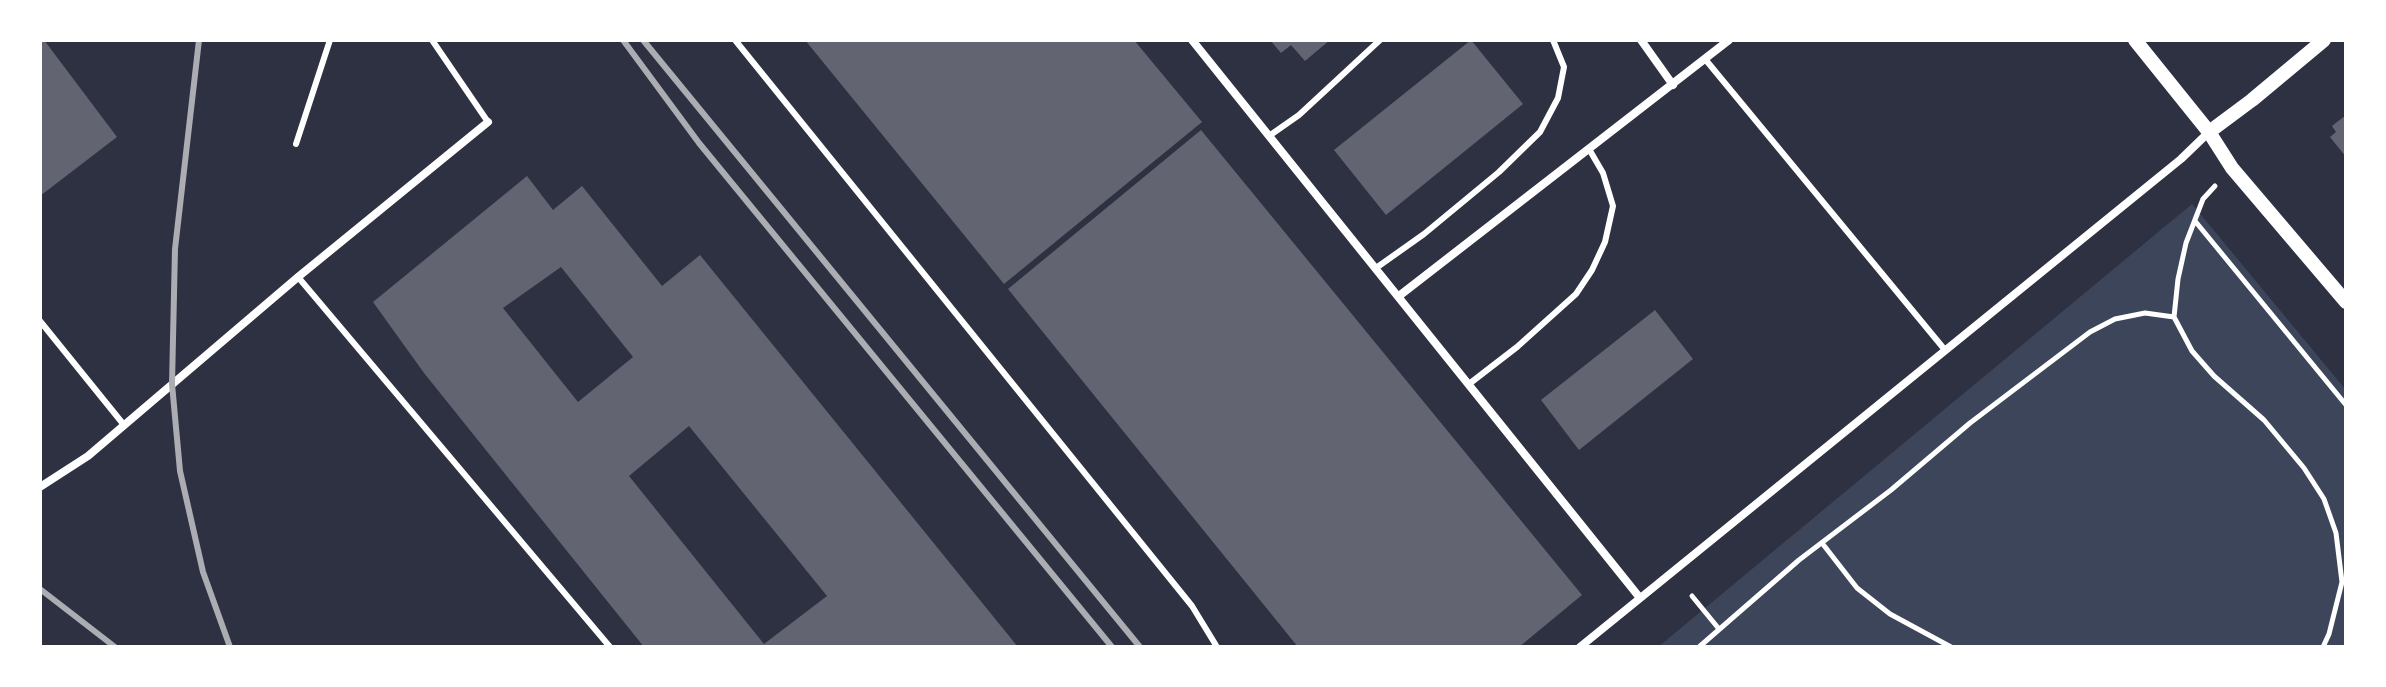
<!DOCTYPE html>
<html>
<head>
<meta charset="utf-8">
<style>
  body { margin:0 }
  #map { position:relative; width:2386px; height:687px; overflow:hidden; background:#2d3142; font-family:Manrope,sans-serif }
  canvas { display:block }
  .frame { position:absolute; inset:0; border:42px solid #fff; pointer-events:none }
</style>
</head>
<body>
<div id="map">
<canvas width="2386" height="687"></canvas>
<div class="frame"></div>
</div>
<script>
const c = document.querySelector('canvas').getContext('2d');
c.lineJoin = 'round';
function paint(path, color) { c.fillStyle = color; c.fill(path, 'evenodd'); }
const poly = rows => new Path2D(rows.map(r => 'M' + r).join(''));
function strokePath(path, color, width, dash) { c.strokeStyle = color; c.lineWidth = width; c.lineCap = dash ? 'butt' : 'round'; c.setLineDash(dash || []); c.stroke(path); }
paint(poly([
  [2192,204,2346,390,2346,647,1658,647]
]), '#3c4559');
paint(poly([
  [40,40,44,40,117,137,40,196],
  [805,40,1134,40,1202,122,1004,284],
  [1270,40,1330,40,1305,61,1291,45,1281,53],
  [1471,40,1523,104,1386,215,1334,150],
  [2346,115,2346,157,2330,137,2336,132,2332,126],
  [1201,130,1582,595,1519,647,1298,647,1008,289],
  [527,176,553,210,582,186,662,286,700,255,1018,647,644,647,424,373,373,302],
  [561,267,633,357,578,402,503,308],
  [689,426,827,596,764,644,629,476],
  [1655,310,1693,359,1579,450,1541,400]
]), '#626471');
strokePath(poly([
  [2215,186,2203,199,2186,243,2178,279,2174,317,2192,351,2214,376,2264,420,2304,468,2324,499,2336,533,2342,582,2329,634,2323,647],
  [2195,221,2346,405],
  [1822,543,1857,588,1890,614,1951,647],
  [1692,596,1719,629],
  [1699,647,1799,560,1891,490,1970,423,2090,332,2115,319,2145,313,2174,317]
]), '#fff', 5);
strokePath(poly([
  [432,40,488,122],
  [735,40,1192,606,1217,647],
  [1705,59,1945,350],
  [1269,136,1299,115,1380,40],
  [296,144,330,40],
  [1376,268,1424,234,1499,172,1540,132,1558,98,1564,67,1553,40],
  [298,277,610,647],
  [40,321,124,425],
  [1469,384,1517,347,1576,294,1592,270,1605,242,1613,206,1603,173,1589,149]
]), '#fff', 6);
strokePath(poly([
  [1192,40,1640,598],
  [1641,40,1673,85],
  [1399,296,1729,40],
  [40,487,88,456,298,277,488,122],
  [1580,647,2181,159,2209,132]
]), '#fff', 8);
strokePath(poly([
  [2135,40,2209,132,2232,168,2346,302],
  [2209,132,2252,100,2324,40]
]), '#fff', 14);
strokePath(poly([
  [199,40,175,249,172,384,180,471,203,572,230,647],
  [623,40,699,143,1112,647],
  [643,40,1140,647],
  [40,589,115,647]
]), '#abadb3', 6);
</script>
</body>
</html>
